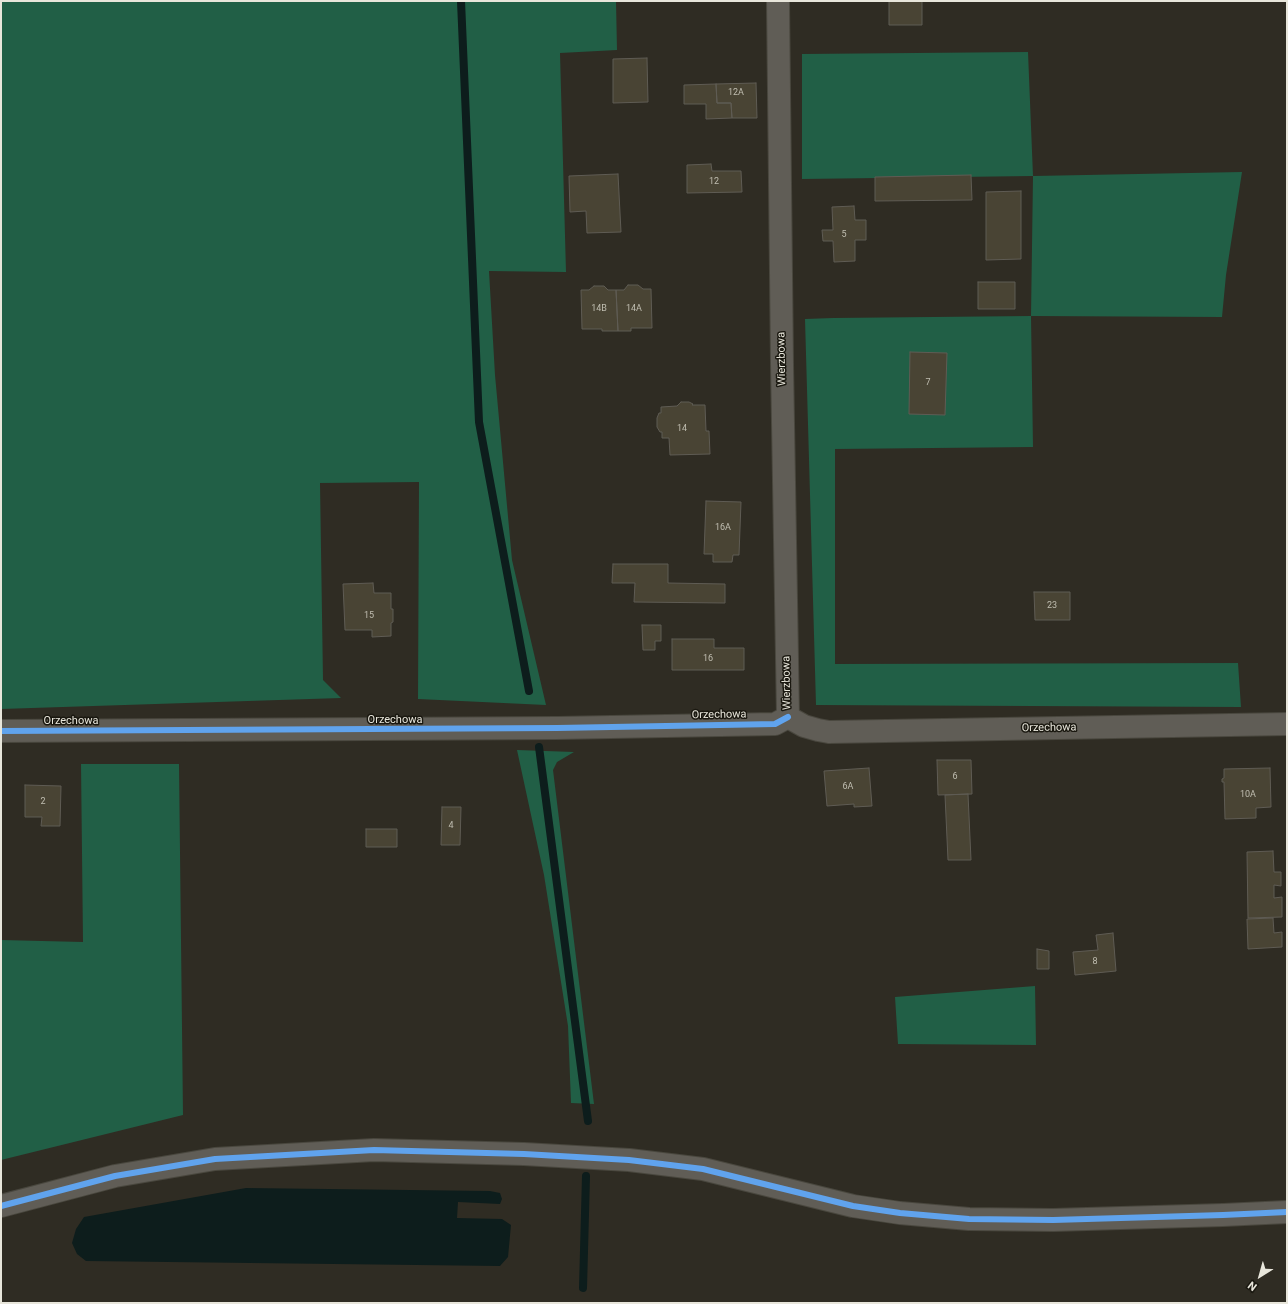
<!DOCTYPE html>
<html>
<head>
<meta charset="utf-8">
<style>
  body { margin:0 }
  #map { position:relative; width:1288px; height:1304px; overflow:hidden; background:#2f2c23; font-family:Roboto,sans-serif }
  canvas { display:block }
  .frame { position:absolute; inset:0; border:2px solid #e8e6db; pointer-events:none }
  .north { position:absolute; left:1240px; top:1256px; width:40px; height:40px; -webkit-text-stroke:3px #1a1810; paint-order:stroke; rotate:217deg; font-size:11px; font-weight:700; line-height:16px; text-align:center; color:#e8e6db }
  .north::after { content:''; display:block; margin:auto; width:14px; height:18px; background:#e8e6db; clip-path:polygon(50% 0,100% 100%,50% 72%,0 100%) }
</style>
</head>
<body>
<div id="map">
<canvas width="1288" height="1304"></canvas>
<div class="frame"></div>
<div class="north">N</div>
</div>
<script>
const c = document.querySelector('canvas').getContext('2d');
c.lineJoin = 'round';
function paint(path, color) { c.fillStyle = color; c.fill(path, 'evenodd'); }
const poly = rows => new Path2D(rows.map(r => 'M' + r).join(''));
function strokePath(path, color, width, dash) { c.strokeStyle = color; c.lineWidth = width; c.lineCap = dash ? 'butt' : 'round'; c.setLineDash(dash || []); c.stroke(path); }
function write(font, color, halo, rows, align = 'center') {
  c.font = font + ' Roboto,sans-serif'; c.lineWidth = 3; c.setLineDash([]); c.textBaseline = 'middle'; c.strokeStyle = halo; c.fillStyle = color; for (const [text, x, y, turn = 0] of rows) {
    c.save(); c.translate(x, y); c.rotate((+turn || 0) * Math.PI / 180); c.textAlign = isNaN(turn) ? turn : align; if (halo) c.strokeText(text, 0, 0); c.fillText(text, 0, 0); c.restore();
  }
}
paint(poly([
  [1,1,616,1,617,50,560,53,566,272,489,271,495,375,512,560,546,705,418,699,419,482,320,483,323,680,341,698,1,709],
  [1028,52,1033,176,1242,172,1226,275,1222,317,1031,316,1033,447,835,449,835,664,1238,663,1241,707,816,705,805,319,833,318,1031,316,1033,176,802,179,802,54],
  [517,750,574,752,557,762,553,770,594,1104,571,1103,568,1026,544,875],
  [81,764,179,764,183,1115,1,1160,1,940,83,942],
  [1035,986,1036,1045,898,1044,895,997]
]), '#215f46');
paint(poly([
  [246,1188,490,1191,500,1193,502,1199,500,1204,458,1202,457,1218,502,1219,511,1225,508,1257,500,1266,86,1261,77,1254,72,1243,76,1229,84,1217]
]), '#0d1d1c');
strokePath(poly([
  [461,1,479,422,529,691],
  [539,747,588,1121],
  [583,1288,586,1176]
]), '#0d1d1c', 8);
const building = poly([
  [889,1,922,1,922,25,889,25,889,1],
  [647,58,648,102,613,103,613,59,647,58],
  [756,83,757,118,732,118,731,103,717,103,716,84,756,83],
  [716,84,717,103,731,103,732,118,706,119,706,104,684,104,684,85,716,84],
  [711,164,712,171,741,171,742,192,687,193,687,165,711,164],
  [618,174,621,232,587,233,586,211,570,212,569,176,618,174],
  [971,175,972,200,875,201,875,177,971,175],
  [1021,191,1021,259,986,260,986,192,1021,191],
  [854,206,855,220,866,220,866,240,855,240,855,261,834,262,833,241,823,241,822,230,833,230,832,207,854,206],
  [978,282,1015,282,1015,309,978,309,978,282],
  [628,285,638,285,643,289,651,289,652,328,631,328,631,331,618,331,616,290,624,290,628,285],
  [594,286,604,286,608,290,616,290,618,331,602,331,602,329,582,329,581,290,589,290,594,286],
  [910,352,947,353,945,415,909,414,910,352],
  [681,402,689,402,693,404,692,405,705,405,706,431,709,431,710,454,670,455,669,438,662,438,662,432,660,432,657,427,657,418,659,413,661,413,661,407,677,406,681,402],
  [706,501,741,502,739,555,733,555,732,562,713,562,713,554,704,554,706,501],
  [613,564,668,564,668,583,725,584,725,603,634,602,635,583,612,583,613,564],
  [373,583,374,593,391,593,391,609,393,609,393,622,391,623,391,636,372,637,372,630,345,630,343,584,373,583],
  [1034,592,1070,592,1070,620,1035,620,1034,592],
  [642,625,661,625,661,641,655,641,655,650,643,650,642,625],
  [672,639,714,639,714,648,744,648,744,670,672,670,672,639],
  [937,760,971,760,972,794,938,795,937,760],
  [869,768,872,806,854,807,854,804,827,806,824,771,869,768],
  [1270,768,1271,807,1256,808,1256,818,1225,819,1224,782,1222,782,1222,779,1224,778,1224,769,1270,768],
  [25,785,61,786,60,826,41,826,42,817,25,817,25,785],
  [968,794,971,860,948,860,945,795,968,794],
  [442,807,461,807,460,845,441,845,442,807],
  [366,829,397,829,397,847,366,847,366,829],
  [1273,851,1274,872,1281,872,1281,886,1274,885,1274,898,1282,897,1282,917,1248,918,1247,852,1273,851],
  [1273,918,1274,933,1282,932,1282,947,1248,949,1247,919,1273,918],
  [1113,933,1116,971,1075,975,1073,952,1098,950,1096,935,1113,933],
  [1037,949,1049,951,1049,969,1037,969,1037,949]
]);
paint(building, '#494434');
strokePath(building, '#5f5c54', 1);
const minor = poly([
  [778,1,782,364,788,717],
  [788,717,804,726,818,730,829,732,1287,724],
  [1,731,557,728,775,724,788,717],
  [1,1206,115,1176,215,1159,374,1150,524,1154,629,1160,703,1169,853,1206,900,1213,969,1219,1053,1220,1223,1215,1287,1212]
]);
strokePath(minor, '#49473e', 24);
strokePath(minor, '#605d56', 22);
strokePath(poly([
  [1,731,557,728,775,724,788,717],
  [1,1206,115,1176,215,1159,374,1150,524,1154,629,1160,703,1169,853,1206,900,1213,969,1219,1053,1220,1223,1215,1287,1212]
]), '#60a3ed', 6);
write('9px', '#c0beb1', null, [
  ["12A",736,93],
  ["12",714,182],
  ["5",844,235],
  ["14B",599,309],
  ["14A",634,309],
  ["7",928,383],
  ["14",682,429],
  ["16A",723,528],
  ["23",1052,606],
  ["15",369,616],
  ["16",708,659],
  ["6",955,777],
  ["6A",848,787],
  ["10A",1248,795],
  ["2",43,802],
  ["4",451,826],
  ["8",1095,962]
]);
write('11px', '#e8e6db', '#1a1810', [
  ["Wierzbowa",782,359,-91],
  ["Wierzbowa",787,683,-91],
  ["Orzechowa",719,715,-1],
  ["Orzechowa",395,720],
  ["Orzechowa",71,721],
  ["Orzechowa",1049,728,-1]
]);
</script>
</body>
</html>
